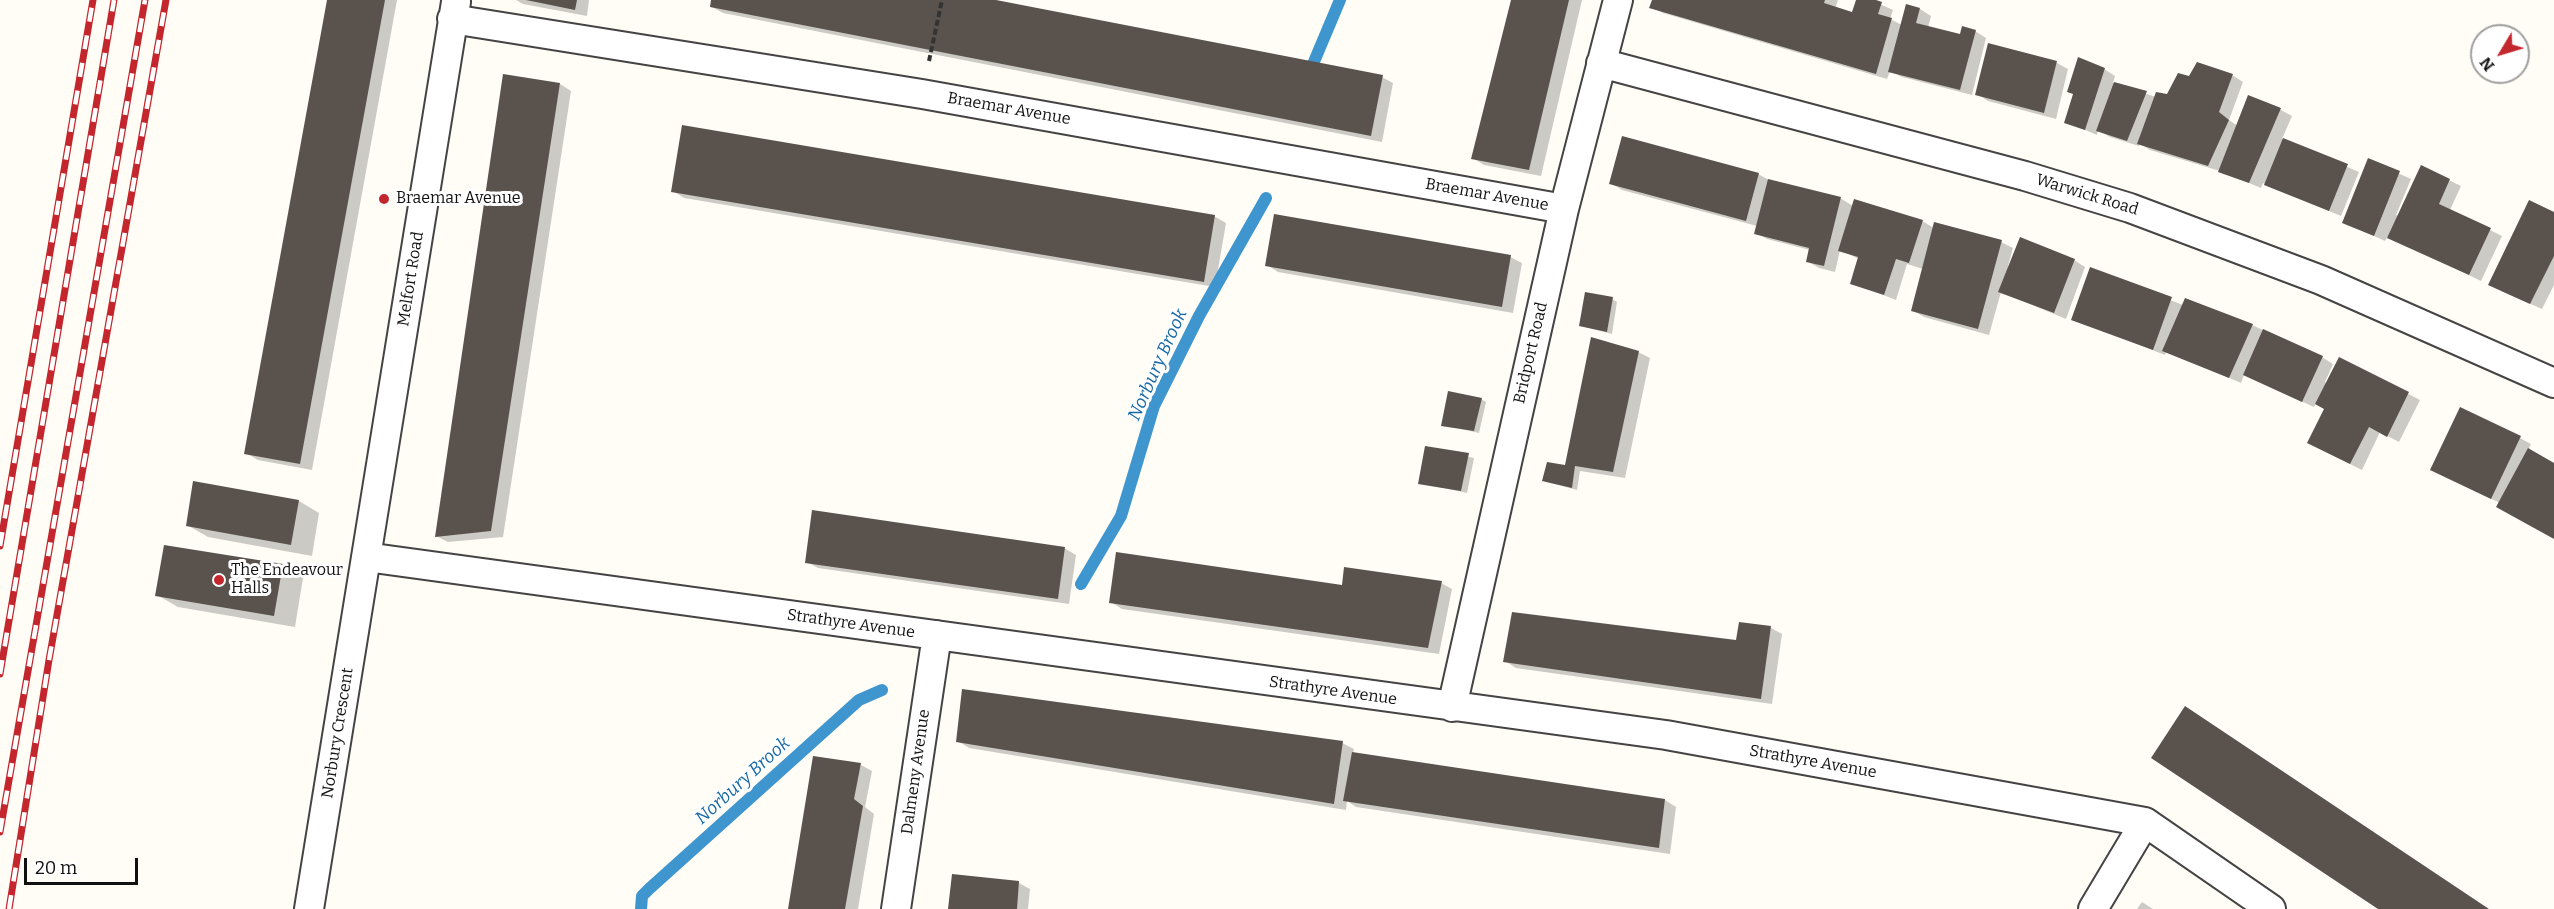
<!DOCTYPE html>
<html>
<head>
<meta charset="utf-8">
<style>
  body { margin:0 }
  #map { position:relative; width:2554px; height:909px; overflow:hidden; background:#fffdf5; font-family:Bitter,serif }
  canvas { display:block }
  .north { position:absolute; left:2470px; top:24px; width:60px; height:60px; box-sizing:border-box; background:#fff; border:2px solid #a0a0a0; border-radius:50%; rotate:232deg; font-size:16px; font-weight:700; line-height:24px; text-align:center; color:#111 }
  .north::after { content:''; display:block; margin:auto; width:21px; height:27px; background:#c4262e; clip-path:polygon(50% 0,100% 100%,50% 72%,0 100%) }
  .scale { position:absolute; left:24px; top:858px; width:114px; height:27px; box-sizing:border-box; border:3px solid #111; border-top:0; padding-left:8px; font-size:18px; line-height:21px; white-space:nowrap; color:#111; -webkit-text-stroke:4px #fff; paint-order:stroke }
</style>
</head>
<body>
<div id="map">
<canvas width="2554" height="909"></canvas>
<div class="north">N</div>
<div class="scale">20 m</div>
</div>
<script>
const c = document.querySelector('canvas').getContext('2d');
c.lineJoin = 'round';
function paint(path, color) { c.fillStyle = color; c.fill(path, 'evenodd'); }
const poly = rows => new Path2D(rows.map(r => 'M' + r).join(''));
function strokePath(path, color, width, dash) { c.strokeStyle = color; c.lineWidth = width; c.lineCap = dash ? 'butt' : 'round'; c.setLineDash(dash || []); c.stroke(path); }
function write(font, color, halo, rows, align = 'center') {
  c.font = font + ' Bitter,serif'; c.lineWidth = 6; c.setLineDash([]); c.textBaseline = 'middle'; c.strokeStyle = halo; c.fillStyle = color; for (const [text, x, y, turn = 0] of rows) {
    c.save(); c.translate(x, y); c.rotate((+turn || 0) * Math.PI / 180); c.textAlign = isNaN(turn) ? turn : align; if (halo) c.strokeText(text, 0, 0); c.fillText(text, 0, 0); c.restore();
  }
}
paint(poly([
  [328,0,397,0,312,470,258,460,246,453],
  [516,0,589,0,587,16,523,4],
  [713,0,988,0,1382,77,1393,83,1382,142,723,13,712,7],
  [1513,0,1582,0,1541,176,1484,165,1473,158],
  [1653,0,1838,0,1835,9,1853,14,1858,0,1871,0,1893,10,1890,19,1902,25,1920,9,1931,16,1928,28,1961,36,1975,31,1986,38,1972,95,1902,77,1890,71,1887,79,1663,13,1651,7],
  [1989,45,2057,63,2068,69,2056,119,1988,101,1977,94],
  [2104,69,2115,76,2113,83,2156,97,2168,96,2190,78,2232,75,2243,82,2229,120,2238,126,2249,97,2281,110,2292,116,2282,139,2359,172,2341,216,2263,183,2261,188,2220,171,2150,150,2140,144,2139,146,2110,137,2098,130,2097,135,2066,122],
  [560,84,571,91,503,537,448,542,436,536],
  [2369,160,2411,179,2396,215,2399,216,2421,167,2461,186,2450,210,2502,236,2481,281,2388,236,2385,241,2343,222],
  [1758,174,1769,180,1840,198,1853,206,1922,221,1934,228,2001,242,2013,248,2008,266,2010,267,2074,260,2085,267,2066,319,2001,292,1989,335,1924,317,1912,310,1923,269,1907,264,1896,300,1852,283,1859,259,1840,250,1835,272,1819,268,1807,261,1810,250,1767,239,1756,233,1757,226,1622,190,1611,183],
  [673,191,1214,216,1226,223,1215,287,684,198],
  [2554,213,2554,285,2542,309,2501,291],
  [1510,257,1522,263,1513,313,1278,272,1267,265],
  [2091,269,2183,305,2252,325,2322,357,2333,364,2325,382,2327,384,2340,359,2420,400,2399,442,2380,432,2362,470,2320,449,2326,408,2316,403,2314,407,2244,375,2241,383,2166,351,2165,355,2073,319],
  [1612,299,1617,302,1612,334,1581,326],
  [1638,352,1650,358,1625,478,1580,471,1577,490,1544,481,1566,466],
  [1481,399,1486,402,1479,433,1443,425],
  [2520,438,2531,444,2528,450,2554,464,2554,537,2500,503,2444,476],
  [1426,448,1474,458,1467,493,1419,483],
  [299,501,319,513,312,556,208,537,187,525],
  [1064,548,1076,555,1069,604,818,568,807,562],
  [282,566,303,578,295,627,178,607,157,595],
  [1441,583,1452,589,1439,654,1122,609,1111,602,1343,586],
  [1771,628,1782,634,1772,704,1516,668,1505,661,1737,642],
  [958,741,1342,743,1354,749,1353,753,1665,800,1676,807,1670,854,1356,807,1347,801,1346,810,969,748],
  [861,765,872,771,865,807,874,814,858,909,790,909],
  [1019,883,1030,889,1028,909,949,909],
  [2142,902,2153,909,2154,909,2137,909]
]), '#0003');
strokePath(poly([
  [1308,76,1340,0],
  [1081,584,1121,516,1154,406,1199,316,1266,198],
  [641,909,642,896,649,889,859,700,882,690]
]), '#3f96cf', 12);
paint(poly([
  [327,0,385,0,300,464,244,454],
  [526,0,577,0,575,10],
  [711,0,996,0,1383,75,1371,136,710,7],
  [1511,0,1569,0,1529,170,1471,159],
  [1652,0,1825,0,1824,3,1852,12,1856,0,1876,0,1882,2,1878,14,1892,18,1876,74,1649,8],
  [1906,4,1920,8,1916,23,1960,34,1962,26,1976,30,1960,90,1888,72],
  [1988,43,2057,61,2044,113,1975,95],
  [2078,57,2105,68,2085,130,2064,123,2073,94,2067,92],
  [2197,62,2233,74,2219,112,2229,120,2208,166,2137,144,2156,92,2167,94,2178,73,2189,76],
  [503,74,560,83,491,531,435,537],
  [2114,82,2147,91,2127,141,2096,131],
  [2248,95,2281,108,2249,183,2218,172],
  [682,125,1215,215,1204,282,671,192],
  [1622,136,1759,173,1746,221,1609,184],
  [2283,138,2348,164,2329,211,2264,185],
  [2368,158,2400,171,2374,236,2342,223],
  [2421,165,2450,179,2439,204,2491,228,2469,275,2387,238],
  [1768,179,1841,197,1824,266,1806,262,1809,248,1754,234],
  [1854,199,1923,220,1909,263,1896,259,1884,295,1850,284,1858,257,1838,251],
  [2529,200,2554,212,2554,256,2530,304,2488,285],
  [1274,214,1511,255,1502,307,1265,266],
  [1934,222,2002,240,1978,329,1911,311],
  [2020,237,2075,259,2054,313,1998,292],
  [2090,267,2172,297,2153,350,2071,320],
  [1585,292,1613,297,1607,332,1579,326],
  [2185,298,2253,324,2229,378,2162,351],
  [2263,329,2323,356,2302,402,2243,375],
  [1591,337,1639,351,1613,472,1575,466,1572,488,1542,481,1547,462,1565,465],
  [2339,357,2409,392,2387,437,2369,427,2350,464,2307,443,2324,409,2315,404],
  [1448,391,1482,398,1474,431,1441,426],
  [2460,407,2521,436,2491,499,2430,470],
  [1425,446,1469,453,1461,491,1418,484],
  [2528,448,2554,463,2554,539,2496,507],
  [193,481,299,500,291,545,186,526],
  [812,510,1065,547,1058,599,805,563],
  [164,545,283,564,274,616,155,596],
  [1116,552,1342,585,1344,567,1442,581,1428,648,1109,603],
  [1512,612,1736,640,1739,622,1771,626,1761,699,1503,662],
  [962,689,1343,741,1334,804,956,742],
  [2185,706,2489,909,2378,909,2151,758],
  [1352,752,1665,799,1659,848,1343,801],
  [813,756,861,763,854,799,863,806,845,909,788,909],
  [952,874,1019,881,1017,909,948,909]
]), '#5a524d');
const street = poly([
  [452,19,922,94,1564,209],
  [1601,63,2025,176,2130,208,2321,280,2554,383],
  [366,557,1666,735,2145,822,2271,909],
  [1452,707,1564,209,1618,0],
  [309,909,456,2],
  [896,909,937,635],
  [2093,909,2145,822]
]);
strokePath(street, '#444', 32);
strokePath(poly([
  [929,61,942,0]
]), '#333', 4, [6, 3]);
strokePath(street, '#fff', 28);
const rail = poly([
  [0,546,93,0],
  [0,674,114,0],
  [0,832,145,0],
  [9,909,49,660,166,0]
]);
strokePath(rail, '#c4262e', 7);
strokePath(rail, '#fff', 4.5, [14]);
for (const [x, y, r, color] of [
  [384,199,6,"#c4262e"],
  [219,580,6,"#c4262e"]
]) { const dot = new Path2D(); dot.arc(x, y, r, 0, 2 * Math.PI); c.fillStyle = color; c.fill(dot); strokePath(dot, '#fff', 2); }
write('16px', '#111', '#fff', [
  ["Braemar Avenue",1009,109,10],
  ["Braemar Avenue",1487,195,10],
  ["Warwick Road",2087,195,17],
  ["Melfort Road",411,279,-81],
  ["Bridport Road",1531,353,-77],
  ["Strathyre Avenue",851,624,8],
  ["Strathyre Avenue",1333,691,8],
  ["Norbury Crescent",338,733,-81],
  ["Strathyre Avenue",1813,762,10],
  ["Dalmeny Avenue",916,772,-82]
]);
write('16px', '#111', '#fff', [
  ["Braemar Avenue",396,199],
  ["The Endeavour",231,571],
  ["Halls",231,589]
], 'left');
write('italic 18px', '#1768a6', '#fff', [
  ["Norbury Brook",1158,365,-66],
  ["Norbury Brook",743,781,-42]
]);
</script>
</body>
</html>
